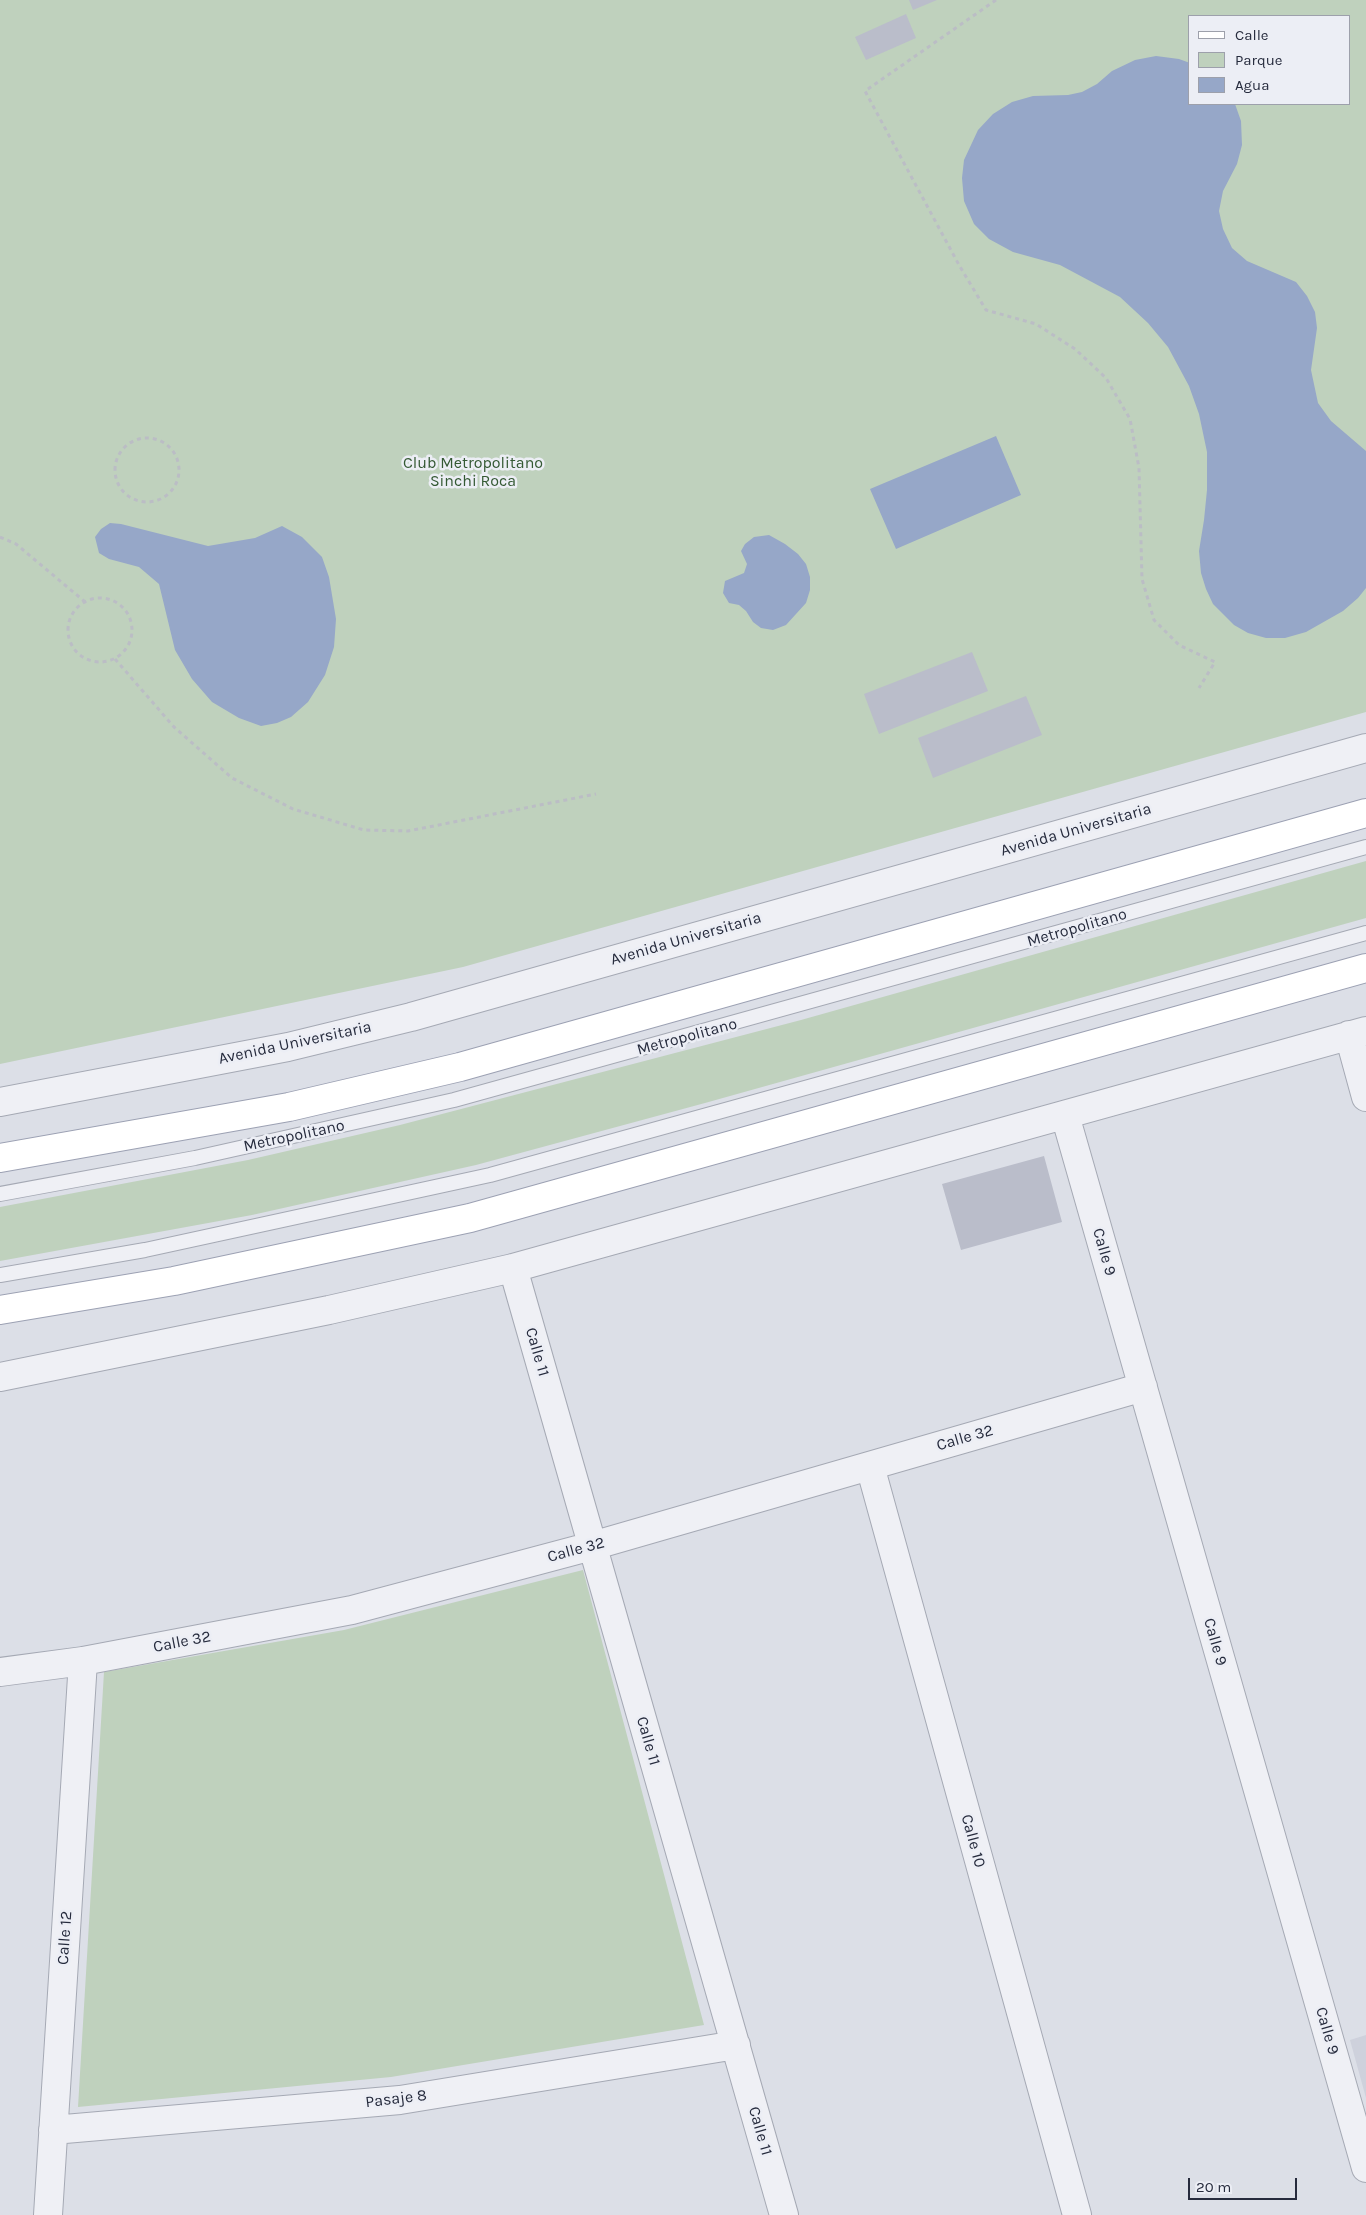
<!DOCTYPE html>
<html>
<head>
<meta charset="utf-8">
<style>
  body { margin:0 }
  #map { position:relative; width:1366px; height:2215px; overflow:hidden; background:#dcdfe7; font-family:Karla,sans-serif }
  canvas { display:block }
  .legend { position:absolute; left:1188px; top:15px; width:162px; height:90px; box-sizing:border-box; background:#eceef5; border:1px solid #9da0ab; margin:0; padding:6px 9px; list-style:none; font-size:15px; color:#262b3d }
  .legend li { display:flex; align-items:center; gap:10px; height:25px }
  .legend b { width:25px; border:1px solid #9da0ab }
  .scale { position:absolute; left:1188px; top:2178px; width:109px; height:22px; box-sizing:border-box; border:2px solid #262b3d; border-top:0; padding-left:6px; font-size:15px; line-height:18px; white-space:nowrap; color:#262b3d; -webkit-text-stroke:4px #eceef5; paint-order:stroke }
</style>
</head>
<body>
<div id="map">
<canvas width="1366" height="2215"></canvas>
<ul class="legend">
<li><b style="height:6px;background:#fff"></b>Calle</li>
<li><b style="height:14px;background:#bfd1bd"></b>Parque</li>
<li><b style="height:14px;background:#96a7c8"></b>Agua</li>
</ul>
<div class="scale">20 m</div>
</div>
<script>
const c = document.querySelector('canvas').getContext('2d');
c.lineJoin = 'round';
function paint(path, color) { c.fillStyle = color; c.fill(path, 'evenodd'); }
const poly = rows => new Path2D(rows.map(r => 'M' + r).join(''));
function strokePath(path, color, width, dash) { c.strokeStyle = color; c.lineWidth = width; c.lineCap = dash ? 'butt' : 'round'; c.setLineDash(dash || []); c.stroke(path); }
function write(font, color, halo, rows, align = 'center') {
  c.font = font + ' Karla,sans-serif'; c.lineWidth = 5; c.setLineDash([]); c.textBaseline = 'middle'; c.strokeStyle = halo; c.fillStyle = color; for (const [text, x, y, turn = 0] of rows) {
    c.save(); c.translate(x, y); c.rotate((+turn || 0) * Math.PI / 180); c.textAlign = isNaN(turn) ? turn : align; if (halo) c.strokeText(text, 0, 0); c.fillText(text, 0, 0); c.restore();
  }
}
paint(poly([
  [1366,2035,1366,2098,1350,2040]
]), '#ced1dc');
paint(poly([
  [0,0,1366,0,1366,712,463,967,0,1064],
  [1190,16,1350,16,1350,104,1190,104],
  [1366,861,1366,918,705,1103,476,1165,252,1215,0,1261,0,1207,248,1160,400,1125,801,1020],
  [583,1570,704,2025,391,2077,78,2107,104,1672,344,1630]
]), '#bfd1bd');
paint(poly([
  [1156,56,1179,59,1190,63,1190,104,1235,104,1241,121,1242,145,1237,164,1223,191,1219,211,1223,229,1232,248,1247,261,1296,282,1307,296,1315,312,1317,328,1311,370,1318,403,1331,421,1366,451,1366,588,1358,598,1343,611,1306,632,1285,638,1266,638,1248,633,1234,625,1213,604,1206,589,1201,573,1199,551,1204,520,1207,490,1207,452,1199,414,1189,386,1168,347,1148,323,1120,297,1060,265,1013,252,989,239,974,224,964,201,962,178,964,160,978,130,993,114,1012,102,1033,96,1068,95,1082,92,1097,84,1112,71,1135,60],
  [996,436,1021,495,896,549,870,489],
  [110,523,121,524,208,546,255,538,282,526,302,537,322,557,329,577,336,619,334,647,325,675,308,702,291,717,277,723,261,726,239,718,212,702,192,679,175,650,159,584,139,567,109,559,99,553,95,537,101,529],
  [769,535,785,544,798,554,806,564,810,577,810,590,806,603,786,625,773,630,761,628,753,622,746,611,739,605,729,603,723,593,725,581,744,573,747,564,741,551,745,544,754,537]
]), '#96a7c8');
paint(poly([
  [909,0,937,0,913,10],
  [906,14,916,38,866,60,855,37],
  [972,652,988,691,879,734,864,694],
  [1026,696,1042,735,933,778,918,738],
  [1044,1156,1062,1222,961,1250,942,1184]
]), '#babdca');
const service = poly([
  [0,1194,195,1158,454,1100,1366,847],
  [0,1275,145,1250,490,1175,1366,933]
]);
const minor = poly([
  [1349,1035,1366,1097],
  [0,1102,288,1047,411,1017,1366,748],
  [1065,1115,1366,2168],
  [513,1268,784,2215],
  [0,1377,329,1310,513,1268,1366,1031],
  [870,1466,1077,2215],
  [0,1672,83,1661,352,1610,592,1546,1143,1387],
  [53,2130,400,2100,736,2045],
  [48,2215,83,1661]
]);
const primary = poly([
  [0,1158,289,1107,460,1067,1366,813],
  [0,1310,174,1281,470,1218,1366,968]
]);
strokePath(service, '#a5a9b4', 16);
strokePath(minor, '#a5a9b4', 30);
strokePath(primary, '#9ca1b3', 30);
strokePath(poly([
  [996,0,865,91,959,265,986,310,1036,324,1075,349,1106,378,1130,419,1139,468,1142,579,1154,620,1179,645,1215,662,1199,688],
  '115 470a32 32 0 1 1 64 0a32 32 0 1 1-64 0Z',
  [0,537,16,544,84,601],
  '68 630a32 32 0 1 1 64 0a32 32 0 1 1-64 0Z',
  [115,659,174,727,232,778,293,809,364,830,408,831,596,794]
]), '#bbbdc5', 3, [4, 4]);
strokePath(service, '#eff0f5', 14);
strokePath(minor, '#eff0f5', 28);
strokePath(primary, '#fff', 28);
write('16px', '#345933', '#eceef5', [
  ["Club Metropolitano",473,463],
  ["Sinchi Roca",473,481]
]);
write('16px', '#262b3d', '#eceef5', [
  ["Avenida Universitaria",1076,830,-16],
  ["Metropolitano",1077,928,-16],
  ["Avenida Universitaria",686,939,-16],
  ["Metropolitano",687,1037,-15],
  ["Avenida Universitaria",295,1043,-12],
  ["Metropolitano",294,1136,-12],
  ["Calle 9",1104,1252,74],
  ["Calle 11",537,1352,74],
  ["Calle 32",965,1438,-16],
  ["Calle 32",576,1550,-15],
  ["Calle 32",182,1642,-11],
  ["Calle 9",1215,1642,74],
  ["Calle 11",648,1741,74],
  ["Calle 10",973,1841,75],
  ["Calle 12",65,1938,-86],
  ["Calle 9",1327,2031,74],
  ["Pasaje 8",396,2099,-7],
  ["Calle 11",760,2131,74]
]);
</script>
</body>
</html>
